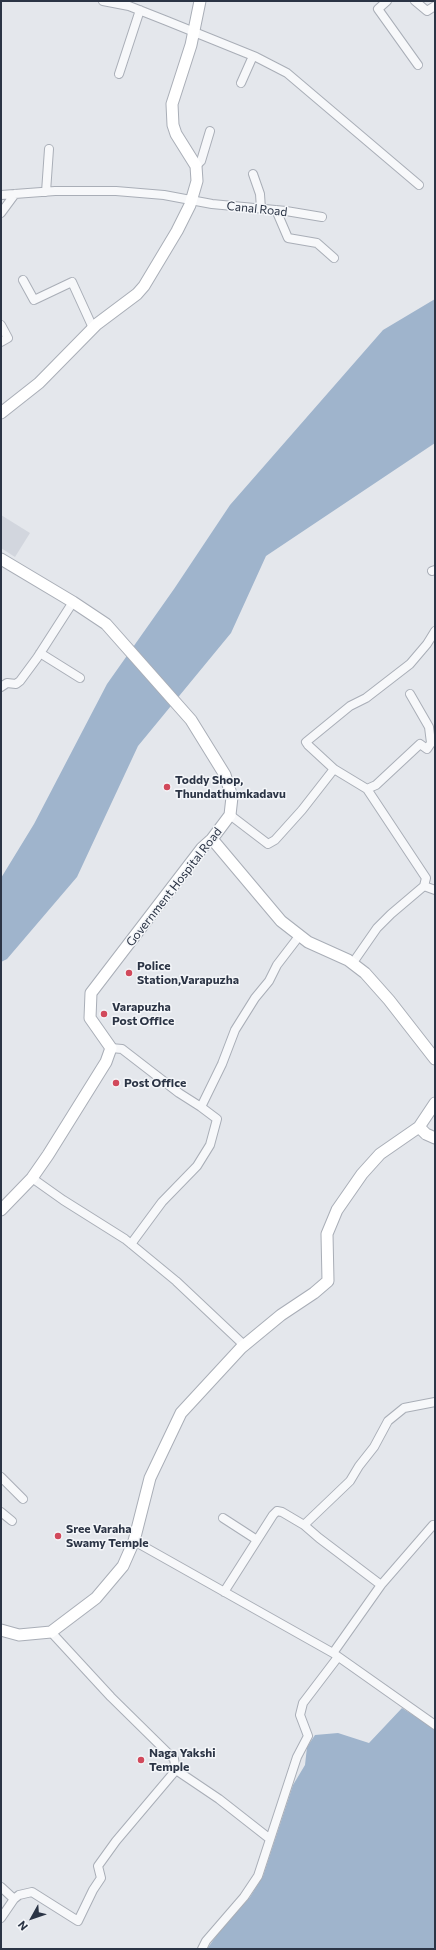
<!DOCTYPE html>
<html>
<head>
<meta charset="utf-8">
<style>
  body { margin:0 }
  #map { position:relative; width:436px; height:1950px; overflow:hidden; background:#e4e7ec; font-family:Commissioner,sans-serif }
  canvas { display:block }
  .frame { position:absolute; inset:0; border:2px solid #2b3445; pointer-events:none }
  .north { position:absolute; left:12px; top:1898px; width:40px; height:40px; -webkit-text-stroke:3px #f4f6f9; paint-order:stroke; rotate:230deg; font-size:11px; font-weight:700; line-height:16px; text-align:center; color:#2b3445 }
  .north::after { content:''; display:block; margin:auto; width:14px; height:18px; background:#2b3445; clip-path:polygon(50% 0,100% 100%,50% 72%,0 100%) }
</style>
</head>
<body>
<div id="map">
<canvas width="436" height="1950"></canvas>
<div class="frame"></div>
<div class="north">N</div>
</div>
<script>
const c = document.querySelector('canvas').getContext('2d');
c.lineJoin = 'round';
function paint(path, color) { c.fillStyle = color; c.fill(path, 'evenodd'); }
const poly = rows => new Path2D(rows.map(r => 'M' + r).join(''));
function strokePath(path, color, width, dash) { c.strokeStyle = color; c.lineWidth = width; c.lineCap = dash ? 'butt' : 'round'; c.setLineDash(dash || []); c.stroke(path); }
function write(font, color, halo, rows, align = 'center') {
  c.font = font + ' Commissioner,sans-serif'; c.lineWidth = 3; c.setLineDash([]); c.textBaseline = 'middle'; c.strokeStyle = halo; c.fillStyle = color; for (const [text, x, y, turn = 0] of rows) {
    c.save(); c.translate(x, y); c.rotate((+turn || 0) * Math.PI / 180); c.textAlign = isNaN(turn) ? turn : align; if (halo) c.strokeText(text, 0, 0); c.fillText(text, 0, 0); c.restore();
  }
}
paint(poly([
  [1,515,30,533,15,557,1,548]
]), '#d2d6de');
paint(poly([
  [435,299,435,443,266,556,231,633,138,746,77,877,7,959,1,962,1,878,34,824,107,684,174,589,230,505,383,330],
  [402,1708,435,1729,435,1949,207,1949,219,1932,250,1897,263,1876,293,1785,305,1765,307,1747,315,1735,338,1733,369,1743]
]), '#9fb4cc');
const street = poly([
  [103,1,129,6,167,21,256,57,287,73,419,185],
  [387,1,378,9,418,65],
  [415,1,427,11,435,6],
  [119,74,140,10],
  [241,83,253,56],
  [196,166,201,161,210,131],
  [253,174,260,194,261,209],
  [46,192,49,149],
  [1,195,55,191,116,191,164,195,212,204,286,211,322,217],
  [276,210,288,238,317,243,334,258],
  [1,213,15,194],
  [23,280,34,300,72,282,93,328],
  [1,325,8,338,1,342],
  [432,571,435,570],
  [40,653,80,678],
  [1,687,7,683,16,684,20,681,37,658,73,602],
  [334,769,367,789,376,785,420,744,427,749,431,743,429,727,410,694],
  [367,789,426,878,424,886],
  [230,815,268,844,275,840,302,810,334,769,308,745,306,742,350,706,366,698,410,664,427,644,435,631],
  [352,964,377,928,391,914,424,886,435,890],
  [111,1048,122,1049,179,1093,201,1107,222,1064,235,1030,255,998,269,981,277,965,300,935],
  [32,1178,63,1200,125,1239,176,1281,245,1346],
  [131,1244,162,1202,197,1166,210,1145,217,1119,201,1107],
  [1,1477,23,1499],
  [1,1512,12,1521],
  [223,1518,257,1540],
  [304,1525,350,1481,359,1466,374,1447,388,1421,404,1408,435,1402],
  [134,1541,333,1653,435,1725],
  [224,1592,273,1515,277,1511,282,1512,304,1525,319,1538,381,1585],
  [51,1632,111,1697,174,1759,176,1770],
  [333,1653,381,1585,433,1525],
  [1,1887,14,1899,1,1918],
  [14,1899,19,1895,32,1892,78,1921,93,1890,101,1878,98,1866,116,1841,176,1770,219,1799,270,1839],
  [202,1949,206,1941,244,1897,258,1876,297,1757,308,1736,300,1715,303,1703,338,1657]
]);
const secondary = poly([
  [1,413,39,383,97,324,137,294,144,286,177,231,190,205,197,181,196,166,176,134,173,125,172,104,191,45,200,1],
  [1,559,73,602,106,624,191,720,225,775,232,797,230,815,212,839,202,848,91,993,90,1018,111,1048,106,1062,48,1155,32,1178,1,1210],
  [212,839,281,921,308,942,348,960,365,973,389,1000,435,1059],
  [419,1127,426,1134,435,1138],
  [1,1630,19,1635,51,1632,96,1598,123,1566,134,1541,150,1478,181,1413,241,1348,281,1315,314,1293,328,1281,327,1234,337,1210,362,1174,380,1154,419,1127,435,1103]
]);
strokePath(street, '#a9aeb7', 10);
strokePath(secondary, '#a9aeb7', 13);
strokePath(street, '#f7f8fa', 8);
strokePath(secondary, '#fff', 11);
for (const [x, y, r, color] of [
  [167,787,4,"#d1495b"],
  [129,973,4,"#d1495b"],
  [104,1014,4,"#d1495b"],
  [116,1083,4,"#d1495b"],
  [58,1536,4,"#d1495b"],
  [141,1760,4,"#d1495b"]
]) { const dot = new Path2D(); dot.arc(x, y, r, 0, 2 * Math.PI); c.fillStyle = color; c.fill(dot); strokePath(dot, '#f4f6f9', 1.5); }
write('12px', '#2b3445', '#f4f6f9', [
  ["Canal Road",257,209,6],
  ["Government Hospital Road",174,887,-52]
]);
write('bold 12px', '#2b3445', '#f4f6f9', [
  ["Toddy Shop,",175,780],
  ["Thundathumkadavu",175,794],
  ["Police",137,966],
  ["Station,Varapuzha",137,980],
  ["Varapuzha",112,1007],
  ["Post Office",112,1021],
  ["Post Office",124,1083],
  ["Sree Varaha",66,1529],
  ["Swamy Temple",66,1543],
  ["Naga Yakshi",149,1753],
  ["Temple",149,1767]
], 'left');
</script>
</body>
</html>
